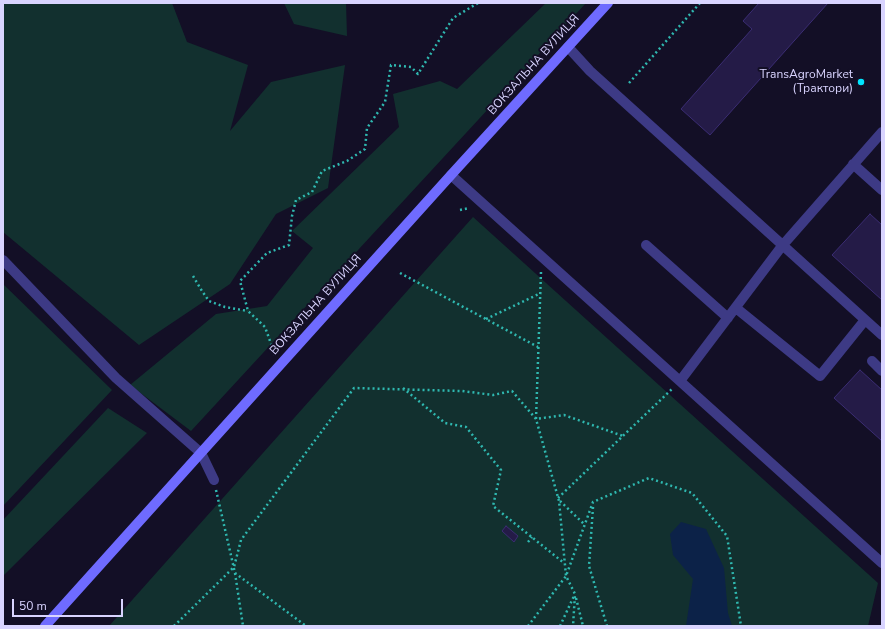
<!DOCTYPE html>
<html>
<head>
<meta charset="utf-8">
<style>
  body { margin:0 }
  #map { position:relative; width:885px; height:629px; overflow:hidden; background:#130f26; font-family:"Nunito Sans",sans-serif }
  canvas { display:block }
  .frame { position:absolute; inset:0; border:4px solid #d9d4ff; pointer-events:none }
  .scale { position:absolute; left:12px; top:599px; width:111px; height:18px; box-sizing:border-box; border:2px solid #d9d4ff; border-top:0; padding-left:5px; font-size:12px; line-height:14px; white-space:nowrap; color:#d9d4ff; -webkit-text-stroke:3px #130f26; paint-order:stroke }
</style>
</head>
<body>
<div id="map">
<canvas width="885" height="629"></canvas>
<div class="frame"></div>
<div class="scale">50 m</div>
</div>
<script>
const c = document.querySelector('canvas').getContext('2d');
c.lineJoin = 'round';
function paint(path, color) { c.fillStyle = color; c.fill(path, 'evenodd'); }
const poly = rows => new Path2D(rows.map(r => 'M' + r).join(''));
function strokePath(path, color, width, dash) { c.strokeStyle = color; c.lineWidth = width; c.lineCap = dash ? 'butt' : 'round'; c.setLineDash(dash || []); c.stroke(path); }
function write(font, color, halo, rows, align = 'center') {
  c.font = font + ' "Nunito Sans",sans-serif'; c.lineWidth = 4; c.setLineDash([]); c.textBaseline = 'middle'; c.strokeStyle = halo; c.fillStyle = color; for (const [text, x, y, turn = 0] of rows) {
    c.save(); c.translate(x, y); c.rotate((+turn || 0) * Math.PI / 180); c.textAlign = isNaN(turn) ? turn : align; if (halo) c.strokeText(text, 0, 0); c.fillText(text, 0, 0); c.restore();
  }
}
paint(poly([
  [3,3,172,3,187,42,248,65,230,131,271,82,345,65,328,188,276,214,230,284,139,345,3,232,3,140,4,139,3,139],
  [284,3,346,3,347,36,294,24],
  [546,3,586,3,191,431,130,385,216,314,267,306,313,248,292,231,399,127,393,94,440,81,457,89],
  [473,217,878,583,868,626,109,626],
  [3,284,112,390,3,506],
  [108,408,147,433,3,576,3,520]
]), '#12302f');
paint(poly([
  [681,522,706,529,724,568,728,613,732,626,686,626,693,579,673,555,670,534]
]), '#0c2248');
const building = poly([
  [759,3,828,3,710,135,681,109,752,29,743,21,759,3],
  [870,214,882,225,882,300,832,255,870,214],
  [860,370,882,390,882,441,834,398,860,370],
  [506,526,518,536,514,542,502,531,506,526]
]);
paint(building, '#241b47');
strokePath(building, '#3b2d73', 1);
strokePath(poly([
  [629,83,700,3],
  [460,210,469,208],
  [541,272,536,419,559,501,566,576,575,594,573,626],
  [400,273,538,347],
  [193,276,202,291,209,301,225,307,248,311],
  [486,319,541,293],
  [275,355,265,327,248,311,240,281,267,253,289,245,292,216,296,200,312,192,322,171,347,161,365,149,367,128,385,102,391,65,411,67,418,74,453,18,478,3],
  [403,388,445,423,466,427,501,470,493,506,564,563],
  [216,490,235,573,306,626],
  [558,498,672,389],
  [560,501,585,525],
  [593,507,589,566,607,626],
  [528,542,532,537],
  [235,573,243,626],
  [576,598,583,626],
  [174,626,234,567,241,540,354,388,462,391,493,395,512,391,536,419,564,415,623,436],
  [528,626,566,576,593,502,649,478,692,493,727,536,741,626],
  [560,626,574,596]
]), '#2fb8b0', 2.5, [2, 3]);
strokePath(poly([
  [568,47,590,71,882,335],
  [853,164,882,190],
  [451,175,882,563],
  [646,245,728,318],
  [3,260,116,378,201,453,214,480],
  [736,308,820,376,865,320],
  [872,361,882,371],
  [680,381,782,246,882,132]
]), '#3d3a85', 10);
strokePath(poly([
  [45,626,451,175,608,3]
]), '#6f6bff', 10);
for (const [x, y, r, color] of [
  [861,82,4,"#00e5ff"]
]) { const dot = new Path2D(); dot.arc(x, y, r, 0, 2 * Math.PI); c.fillStyle = color; c.fill(dot); strokePath(dot, '#130f26', 1.5); }
write('12px', '#d9d4ff', '#130f26', [
  ["ВОКЗАЛЬНА ВУЛИЦЯ",534,65,-48],
  ["ВОКЗАЛЬНА ВУЛИЦЯ",316,305,-48]
]);
write('12px', '#d9d4ff', '#130f26', [
  ["TransAgroMarket",853,75],
  ["(Трактори)",853,89]
], 'right');
</script>
</body>
</html>
